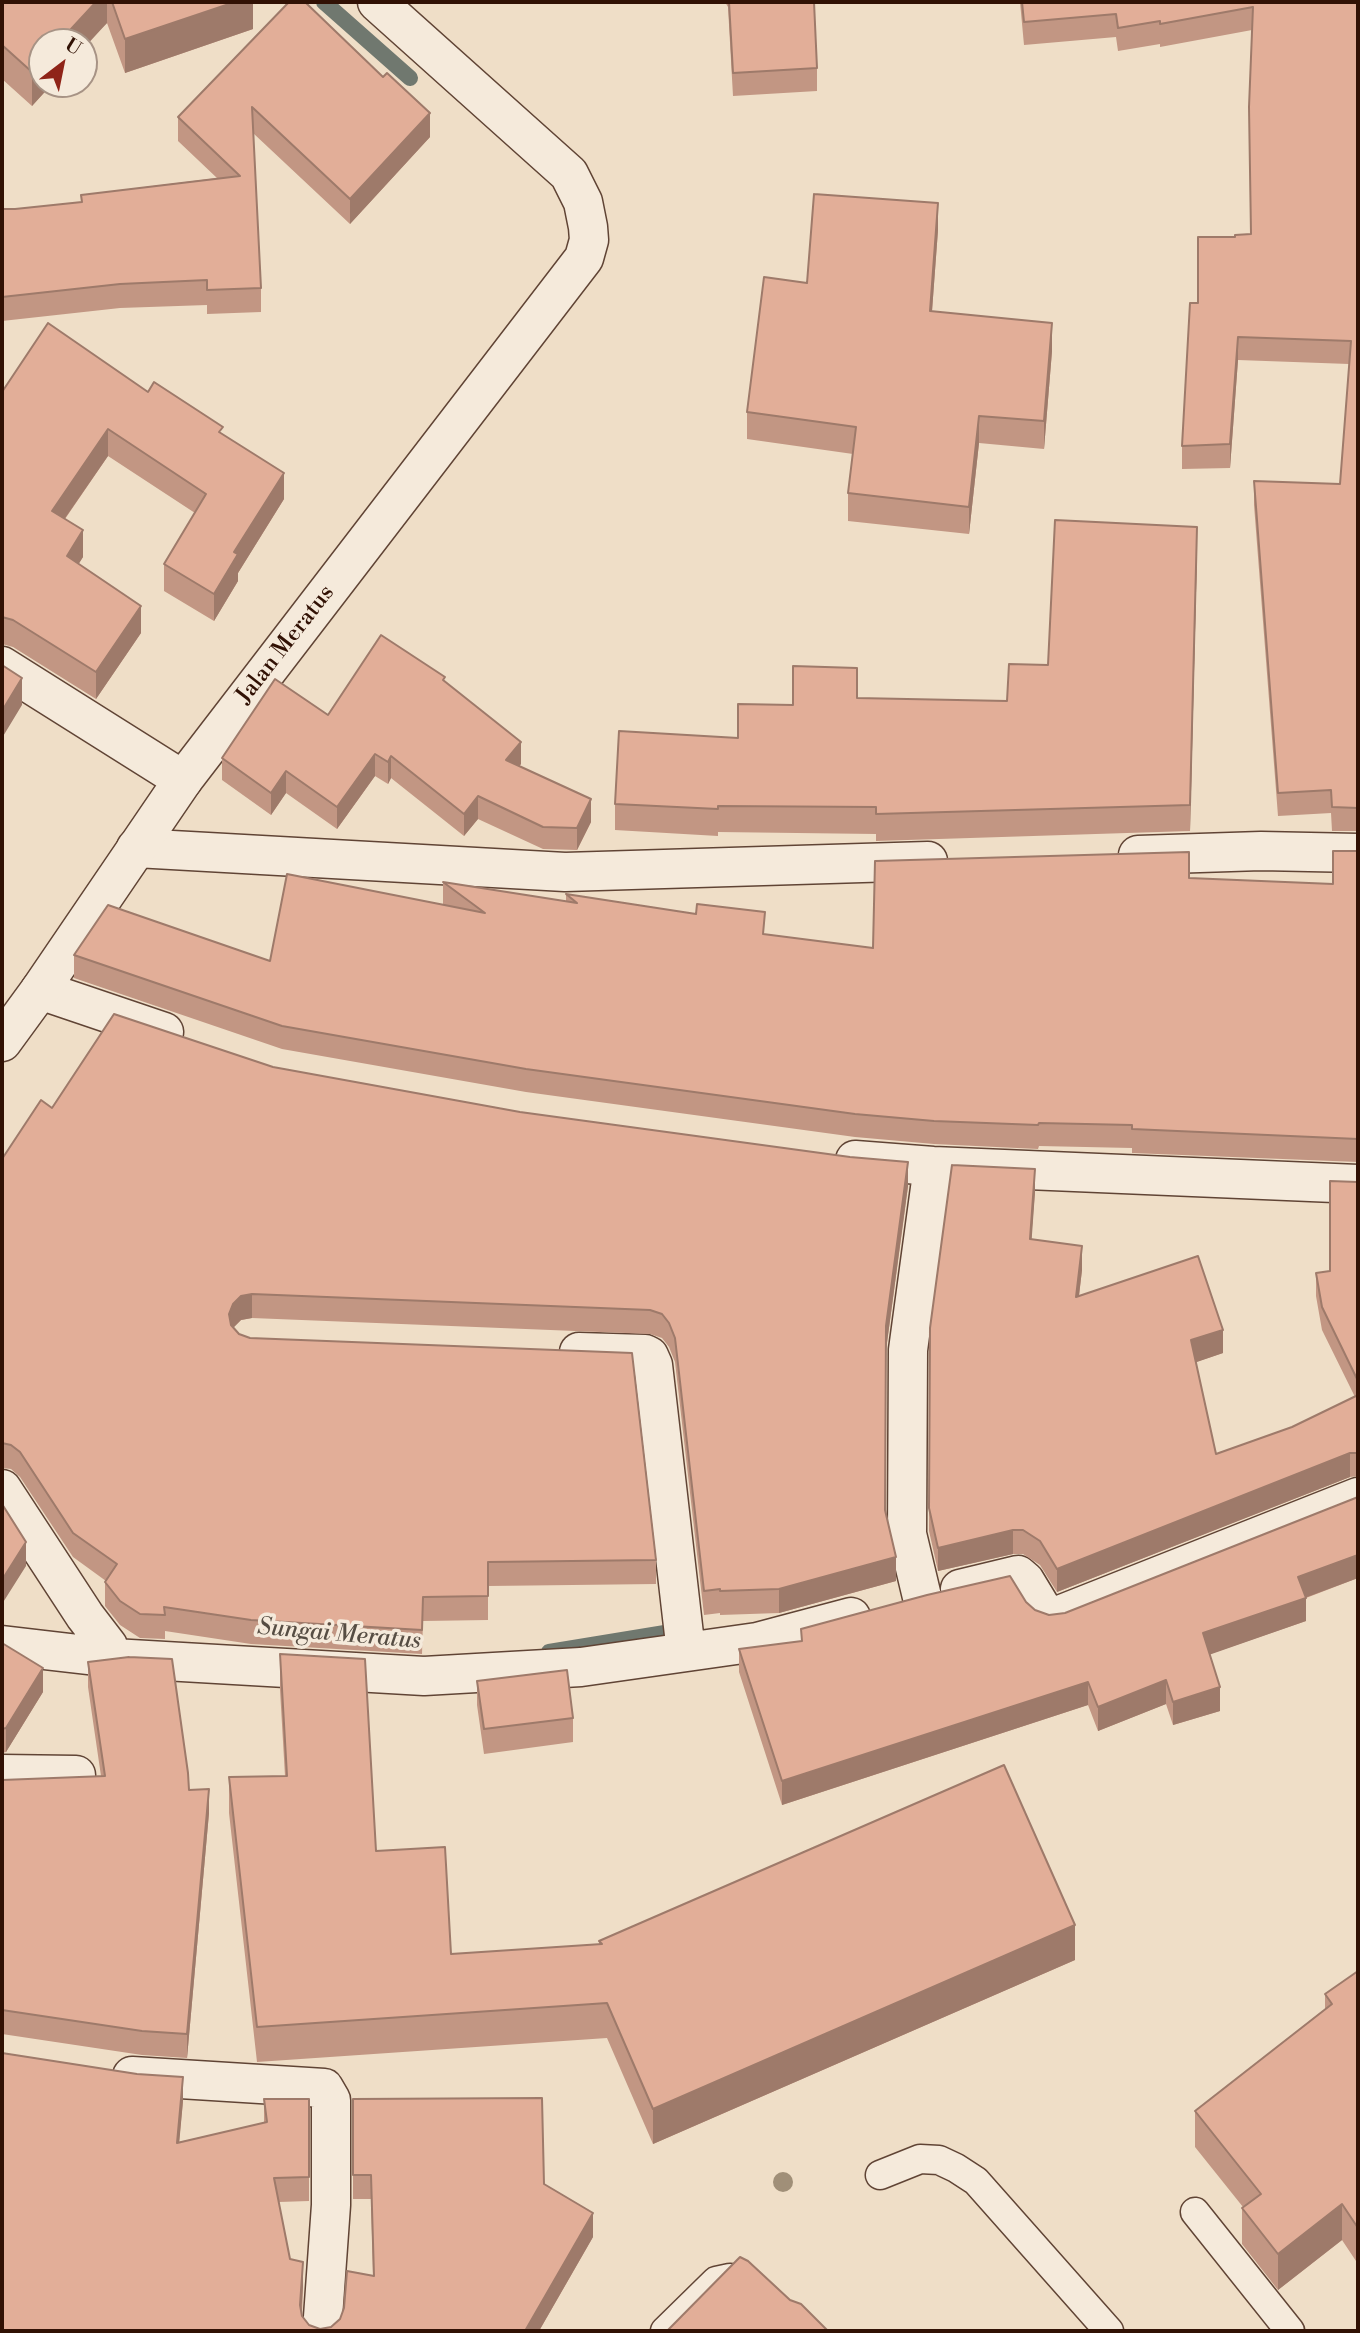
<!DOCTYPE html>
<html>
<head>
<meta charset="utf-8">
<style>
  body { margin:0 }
  #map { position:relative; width:1360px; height:2333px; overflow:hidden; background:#efdec7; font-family:"Libre Bodoni",serif }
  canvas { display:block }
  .frame { position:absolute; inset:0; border:4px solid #311104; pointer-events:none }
  .north { position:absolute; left:28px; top:28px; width:70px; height:70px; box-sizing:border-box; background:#f5eadb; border:2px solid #a79385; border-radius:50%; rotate:32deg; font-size:19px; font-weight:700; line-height:28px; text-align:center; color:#311104 }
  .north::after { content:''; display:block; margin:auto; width:24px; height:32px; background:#8f2418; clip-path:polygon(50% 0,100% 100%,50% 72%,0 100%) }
</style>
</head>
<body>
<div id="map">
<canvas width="1360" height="2333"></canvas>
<div class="frame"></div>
<div class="north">U</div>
</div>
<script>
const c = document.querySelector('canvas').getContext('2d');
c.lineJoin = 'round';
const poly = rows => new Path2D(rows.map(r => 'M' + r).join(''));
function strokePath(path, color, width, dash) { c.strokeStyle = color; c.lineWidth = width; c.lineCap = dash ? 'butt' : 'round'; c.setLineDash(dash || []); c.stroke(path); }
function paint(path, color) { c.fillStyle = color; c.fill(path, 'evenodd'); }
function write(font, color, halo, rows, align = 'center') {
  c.font = font + ' "Libre Bodoni",serif'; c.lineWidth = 7; c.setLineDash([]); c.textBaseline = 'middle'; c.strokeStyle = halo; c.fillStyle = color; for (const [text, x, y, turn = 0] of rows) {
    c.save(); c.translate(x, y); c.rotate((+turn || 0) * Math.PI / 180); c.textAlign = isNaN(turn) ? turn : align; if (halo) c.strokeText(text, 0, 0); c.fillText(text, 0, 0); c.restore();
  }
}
strokePath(poly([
  [324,2,410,78],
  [549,1652,671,1632]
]), '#70786f', 16);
const service = poly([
  [880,2175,920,2159,939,2160,956,2168,976,2181,1109,2331],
  [1195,2212,1290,2331],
  [665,2331,716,2281,730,2278,757,2290,801,2331]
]);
const minor = poly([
  [2,666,183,780],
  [136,848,565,872,928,861],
  [1138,855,1261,851,1358,853],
  [40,990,164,1032],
  [855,1160,933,1166,1358,1184],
  [579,1352,645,1354,649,1356,653,1365,686,1652],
  [2,1489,85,1616,108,1646,113,1658],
  [960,1589,1018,1575,1025,1581,1045,1614,1049,1616,1057,1616,1358,1497],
  [922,1597,907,1534,908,1350,933,1166],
  [2,1645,113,1658,424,1676,581,1667,757,1642,851,1617],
  [2,1774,76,1775],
  [132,2076,324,2088,331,2100,331,2205,322,2331]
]);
const tertiary = poly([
  [2,1042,40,990,183,780,584,258,589,240,588,227,583,202,569,174,377,2]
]);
strokePath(service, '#604435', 31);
strokePath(minor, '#604435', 41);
strokePath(tertiary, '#604435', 41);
strokePath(service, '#f5eadb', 28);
strokePath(minor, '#f5eadb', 38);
strokePath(tertiary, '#f5eadb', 38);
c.fillStyle = '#a08f78';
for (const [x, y] of [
  [783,2182]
]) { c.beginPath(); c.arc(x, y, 10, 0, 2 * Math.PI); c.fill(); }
paint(poly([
  [2,2,253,2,253,29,125,73,107,23,42,84,52,84,32,106,2,79],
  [289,2,430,137,350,224,253,133,261,288,261,312,207,314,207,305,120,308,2,321,2,209,15,209,81,202,81,195,217,178,178,141,178,117],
  [725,2,814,2,817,68,817,91,733,96,728,7],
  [1020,2,1358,2,1358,831,1332,831,1331,813,1278,816,1254,505,1254,481,1340,484,1349,364,1238,360,1230,468,1182,469,1182,446,1198,303,1235,237,1250,234,1252,30,1160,47,1160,44,1118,51,1116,37,1024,45],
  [938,230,932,311,1052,351,1044,449,979,443,969,534,848,521,848,493,853,454,747,439,747,412,807,283],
  [2,392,148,392,223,434,284,499,238,573,238,581,214,621,164,591,164,564,195,513,108,456,65,519,83,557,78,564,141,633,96,699,13,647,2,644],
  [1197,553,1190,831,876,841,876,834,718,832,718,836,615,830,615,804,738,738,793,705,857,698,1007,701,1048,665],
  [445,682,521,764,519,766,591,822,577,850,543,849,478,819,464,836,391,778,388,784,375,776,337,829,286,793,271,815,222,780,222,758],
  [1358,851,1358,1162,1132,1153,1132,1148,1039,1146,1038,1149,934,1144,855,1137,526,1092,282,1049,74,978,74,955,270,961,443,904,443,882,566,901,566,894,765,934,873,948,1189,878,1333,884],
  [273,1067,908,1186,886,1350,885,1510,896,1581,779,1613,720,1615,720,1613,704,1615,675,1362,669,1347,662,1338,650,1334,252,1318,241,1320,233,1328,239,1334,656,1560,656,1584,488,1586,488,1620,423,1621,422,1654,251,1644,165,1631,165,1639,140,1638,120,1625,105,1606,105,1582,106,1581,73,1557,20,1477,11,1469,2,1468,2,1159,52,1108],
  [1358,1182,1358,1476,1350,1477,1057,1592,1040,1565,1023,1554,1013,1554,938,1571,929,1531,930,1328,1035,1192,1031,1240,1082,1270,1079,1296,1223,1353,1196,1362,1216,1454,1292,1427,1355,1397,1322,1330,1316,1296,1316,1273,1330,1271],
  [1358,1578,1306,1598,1306,1621,1210,1654,1220,1711,1173,1725,1166,1704,1098,1731,1088,1705,782,1805,739,1672,739,1649,801,1641,801,1629,1026,1602,1035,1610,1049,1615,1065,1613],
  [2,1643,43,1692,6,1752,2,1753],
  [280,1654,376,1851,451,1954,599,1944,599,1941,1075,1960,653,2144,607,2038,257,2062,229,1813,229,1777,285,1776,280,1690],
  [88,1662,189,1790,209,1813,187,2058,142,2055,2,2034,2,1780,101,1776,88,1687],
  [477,1681,573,1718,573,1742,484,1754,477,1705],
  [1358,1971,1358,2264,1342,2240,1278,2290,1242,2244,1242,2208,1243,2207,1195,2147,1195,2111,1325,2009,1325,1994],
  [264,2099,309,2099,309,2201,279,2202,290,2259,303,2286,302,2316,309,2325,320,2329,331,2327,340,2319,373,2276,371,2199,353,2199,353,2099,544,2184,593,2237,539,2331,2,2331,183,2101,179,2142,264,2123]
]), '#c29683');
paint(poly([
  [96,2,107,2,107,23,84,48,84,42,59,42],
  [235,2,253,2,253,29,125,73,125,39],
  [42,61,42,84,52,84,32,106,32,72],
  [430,113,430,137,350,224,350,199],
  [938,203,938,230,930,338,930,311],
  [1052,323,1052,351,1044,449,1044,421],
  [1238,337,1238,360,1230,468,1230,444],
  [979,416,979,443,969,534,969,507],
  [108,429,108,456,52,537,52,511],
  [284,473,284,499,238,573,238,581,214,621,214,594,234,552],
  [1197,527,1197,553,1190,831,1190,805],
  [83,530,83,557,67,583,67,556],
  [141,606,141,633,96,699,96,672],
  [22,678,22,705,2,738,2,711],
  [521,742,521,764,506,782,506,760],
  [375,754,375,776,337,829,337,807],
  [391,756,391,778,388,784,388,762],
  [286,771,286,793,271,815,271,793],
  [478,796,478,819,464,836,464,814],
  [591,799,591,822,577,850,577,828],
  [908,1162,908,1186,886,1350,886,1326],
  [1035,1169,1035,1192,1030,1263,1030,1239],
  [1082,1246,1082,1270,1076,1320,1076,1297],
  [252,1294,252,1318,241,1320,233,1328,229,1338,229,1314,233,1304,241,1296],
  [1223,1330,1223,1353,1191,1364,1191,1340],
  [1350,1453,1350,1477,1057,1592,1057,1569],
  [1013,1530,1013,1554,938,1571,938,1548],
  [26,1542,26,1566,2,1604,2,1580],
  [1358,1555,1358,1578,1299,1600,1306,1598,1306,1621,1203,1657,1203,1633,1298,1577],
  [896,1557,896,1581,779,1613,779,1589],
  [43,1668,43,1692,6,1752,6,1728],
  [1166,1680,1166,1704,1098,1731,1098,1707],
  [1088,1682,1088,1705,782,1805,782,1781],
  [1220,1687,1220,1711,1173,1725,1173,1702],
  [209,1789,209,1813,187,2058,187,2034],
  [1075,1925,1075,1960,653,2144,653,2109],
  [183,2077,183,2101,177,2167,177,2143],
  [1342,2204,1342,2240,1278,2290,1278,2254],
  [593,2213,593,2237,539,2331,525,2331],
  [303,2262,303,2286,300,2329,300,2305]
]), '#9e7a6a');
const building = poly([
  [2,2,96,2,59,42,42,42,42,61,32,72,2,45,2,2],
  [112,2,235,2,125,39,112,2],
  [289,2,305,2,383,77,387,73,430,113,350,199,252,107,261,288,207,290,207,280,120,284,2,297,2,209,15,209,82,202,81,195,240,176,178,117,289,2],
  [729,2,814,2,817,68,733,73,729,2],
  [1022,2,1358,2,1358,808,1332,807,1331,790,1278,793,1254,481,1340,484,1351,341,1238,337,1230,444,1182,446,1190,303,1198,303,1198,237,1235,237,1235,235,1251,234,1249,107,1253,7,1160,24,1160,21,1118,28,1116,14,1024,22,1022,2],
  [814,194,938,203,930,311,1052,323,1044,421,979,416,969,507,848,493,856,427,747,412,764,277,807,283,814,194],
  [48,323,148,392,154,382,223,427,219,432,284,473,234,552,238,554,214,594,164,564,206,494,108,429,52,511,83,530,67,556,141,606,96,672,13,620,2,617,2,392,48,323],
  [1055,520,1197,527,1190,805,876,814,876,807,718,806,718,809,615,804,619,731,738,738,738,704,793,705,793,666,857,668,857,698,1007,701,1009,664,1048,665,1055,520],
  [381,635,445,677,443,680,521,742,506,760,591,799,577,828,543,827,478,796,464,814,391,756,388,762,375,754,337,807,286,771,271,793,222,758,275,679,328,715,381,635],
  [2,665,22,678,2,711,2,665],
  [1333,851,1358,851,1358,1139,1132,1129,1132,1125,1039,1123,1038,1125,934,1121,855,1114,526,1069,282,1026,74,955,108,905,270,961,287,874,485,913,443,882,577,903,566,894,696,914,697,904,765,912,763,934,873,948,875,861,1189,852,1189,878,1333,884,1333,851],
  [114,1014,273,1067,520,1112,850,1157,908,1162,886,1326,885,1510,896,1557,779,1589,720,1591,720,1589,704,1591,675,1338,669,1323,662,1314,650,1310,252,1294,241,1296,233,1304,229,1314,231,1325,239,1334,250,1338,632,1353,656,1560,488,1562,488,1596,423,1597,422,1630,251,1620,164,1607,165,1615,140,1614,120,1601,105,1582,117,1564,73,1533,20,1452,11,1445,2,1443,2,1159,41,1100,52,1108,114,1014],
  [952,1165,1035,1169,1030,1239,1082,1246,1076,1297,1198,1256,1223,1330,1191,1340,1216,1454,1292,1427,1358,1395,1358,1453,1350,1453,1057,1569,1040,1541,1023,1530,1013,1530,938,1548,929,1508,930,1328,952,1165],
  [1330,1181,1358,1182,1358,1381,1322,1307,1316,1273,1330,1271,1330,1181],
  [1358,1497,1358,1555,1298,1577,1306,1598,1203,1633,1220,1687,1173,1702,1166,1680,1098,1707,1088,1682,782,1781,739,1649,802,1641,801,1629,927,1595,1010,1576,1026,1602,1035,1610,1049,1615,1065,1613,1358,1497],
  [2,1504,26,1542,2,1580,2,1504],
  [2,1643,43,1668,6,1728,2,1729,2,1643],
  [280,1654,365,1659,376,1851,445,1847,451,1954,602,1944,599,1941,1004,1765,1075,1925,653,2109,607,2003,257,2027,229,1777,287,1776,280,1654],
  [129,1657,172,1659,188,1773,189,1790,209,1789,187,2034,142,2031,2,2010,2,1780,105,1776,88,1662,129,1657],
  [567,1670,573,1718,484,1729,477,1681,567,1670],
  [1358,1971,1358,2228,1342,2204,1278,2254,1242,2208,1261,2194,1195,2111,1332,2004,1325,1994,1358,1971],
  [2,2053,137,2074,183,2077,177,2143,267,2122,264,2099,309,2099,309,2177,274,2178,290,2259,303,2262,300,2305,302,2316,309,2325,320,2329,331,2327,340,2319,344,2308,347,2271,374,2276,371,2175,353,2175,353,2099,542,2098,544,2184,593,2213,525,2331,2,2331,2,2053],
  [740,2257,748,2261,790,2300,801,2304,828,2331,667,2331,740,2257]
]);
paint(building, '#e2ae98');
strokePath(building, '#9e7a6a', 2);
write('23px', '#311104', '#f5eadb', [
  ["Jalan Meratus",286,645,-52]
]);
write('italic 24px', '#564d43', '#f5eadb', [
  ["Sungai Meratus",339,1635,5]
]);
</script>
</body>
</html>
